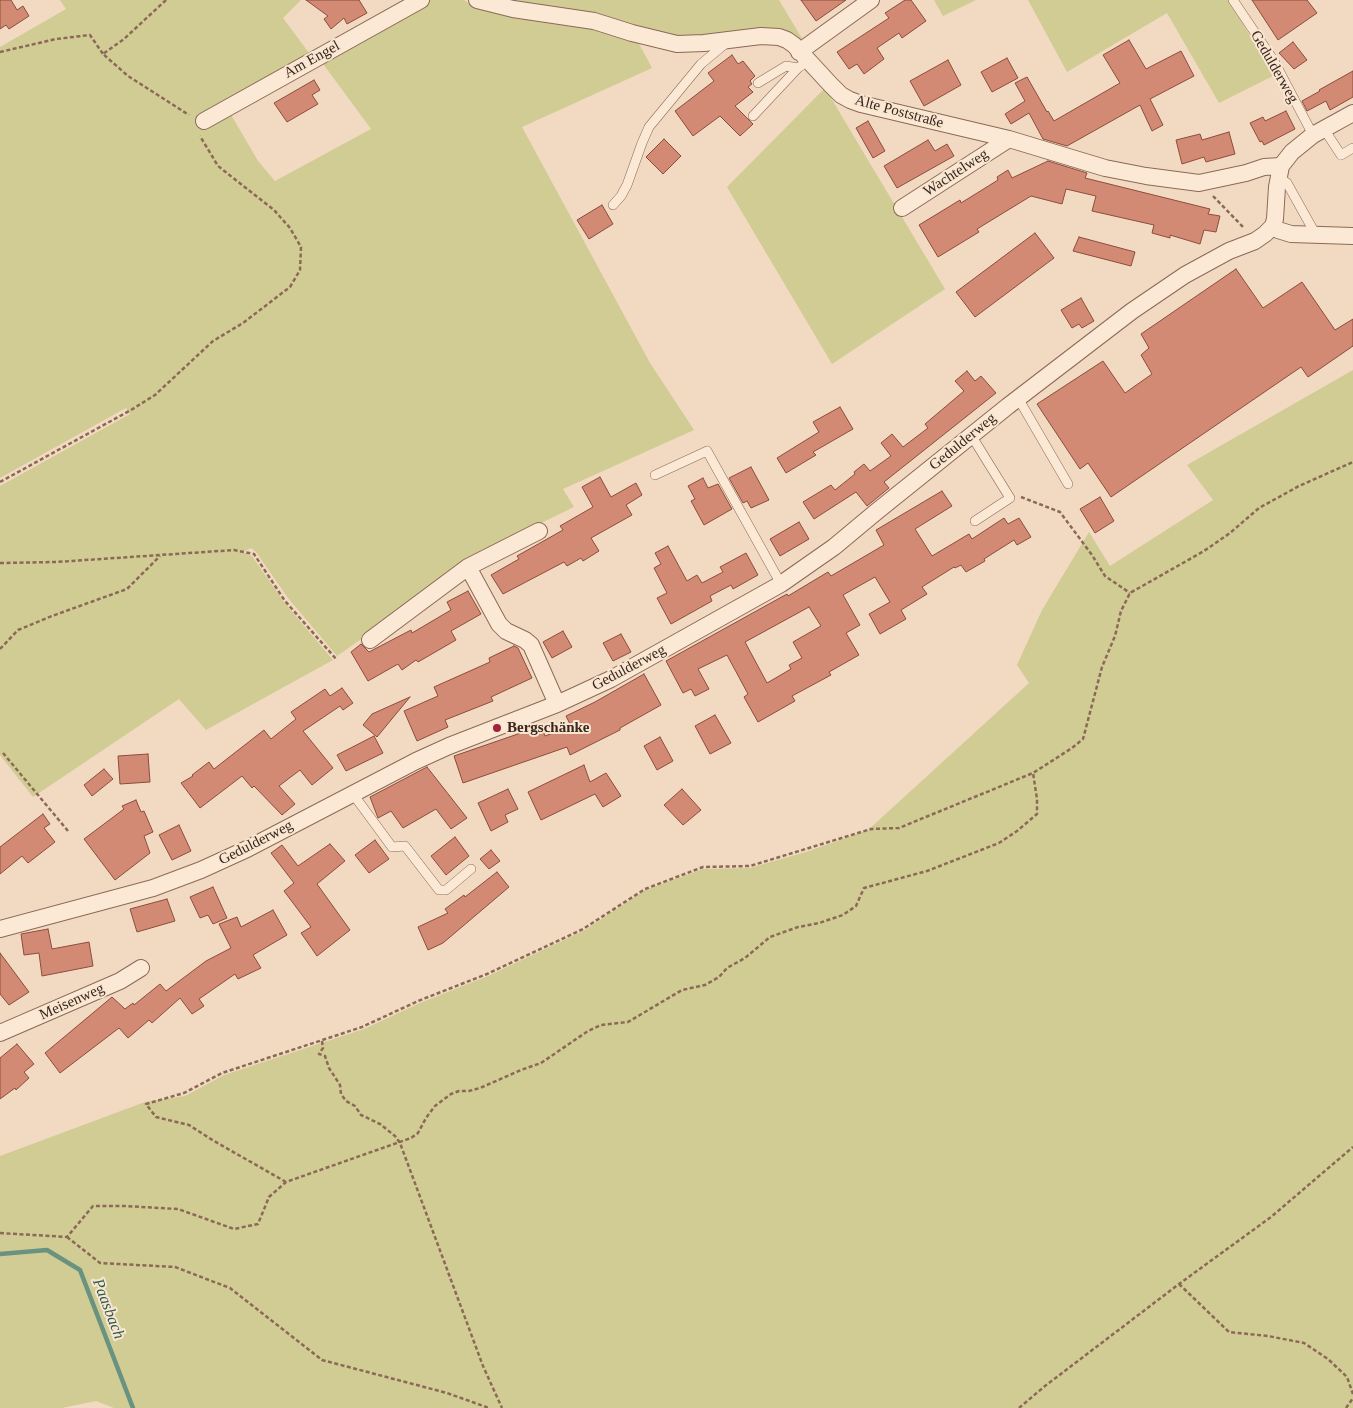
<!DOCTYPE html>
<html>
<head>
<meta charset="utf-8">
<style>
  body { margin:0 }
  canvas { display:block; background:#f1dac1 }
</style>
</head>
<body>
<canvas width="1353" height="1408"></canvas>
<script>
const c = document.querySelector('canvas').getContext('2d');
c.lineJoin = 'round';
function paint(path, color) { c.fillStyle = color; c.fill(path, 'evenodd'); }
const poly = rows => new Path2D(rows.map(r => 'M' + r).join(''));
function strokePath(path, color, width, dash) { c.strokeStyle = color; c.lineWidth = width; c.lineCap = dash ? 'butt' : 'round'; c.setLineDash(dash || []); c.stroke(path); }
function write(font, color, halo, rows, align = 'center') {
  c.font = font + ' "Times New Roman",serif'; c.lineWidth = 4; c.setLineDash([]); c.textBaseline = 'middle'; c.strokeStyle = halo; c.fillStyle = color; for (const [text, x, y, turn = 0] of rows) {
    c.save(); c.translate(x, y); c.rotate((+turn || 0) * Math.PI / 180); c.textAlign = isNaN(turn) ? turn : align; if (halo) c.strokeText(text, 0, 0); c.fillText(text, 0, 0); c.restore();
  }
}
paint(poly([
  [60,0,301,0,283,18,312,57,230,113,258,161,275,181,371,129,321,61,427,0,464,0,479,9,514,16,567,23,636,38,652,68,522,127,650,363,694,430,563,489,574,507,465,560,363,638,337,656,288,598,256,552,251,548,243,552,252,556,284,602,333,660,206,730,179,699,33,797,0,755,0,486,130,414,126,408,0,478,0,47,66,9],
  [511,0,779,0,803,40,779,30,723,35,675,36],
  [934,0,976,0,943,16],
  [1028,0,1229,0,1273,76,1219,103,1167,13,1067,72],
  [825,88,945,289,832,364,727,187],
  [1353,370,1353,1408,114,1408,96,1401,62,1408,0,1408,0,1156,145,1102,185,1096,224,1075,364,1029,420,1003,488,976,585,930,645,890,703,869,750,868,809,851,868,830,1029,683,1017,665,1042,610,1089,532,1110,566,1213,500,1187,465]
]), '#d0cc94');
strokePath(poly([
  [0,1254,47,1250,80,1270,133,1408]
]), '#6a9281', 4.5);
const building = poly([
  [0,0,11,0,17,10,23,6,29,16,9,29,6,25,0,29,0,0],
  [306,0,359,0,367,13,347,24,344,18,331,29,324,19,328,16,306,0],
  [801,0,846,0,816,21,801,0],
  [905,0,911,0,926,21,902,38,899,33,877,48,884,59,864,74,857,64,849,69,837,52,889,18,885,13,905,0],
  [1252,0,1307,0,1317,13,1278,40,1252,0],
  [1129,40,1146,69,1181,51,1194,76,1150,99,1163,125,1152,131,1140,105,1067,146,1043,139,1029,113,1011,124,1005,114,1025,101,1015,83,1027,77,1047,112,1048,111,1054,121,1120,83,1103,55,1129,40],
  [1293,42,1307,60,1294,69,1279,53,1293,42],
  [732,55,738,64,743,61,755,76,750,81,752,84,748,87,753,92,735,106,753,124,740,136,720,116,693,136,675,111,714,81,708,73,732,55],
  [1007,58,1018,78,992,92,981,72,1007,58],
  [948,60,961,85,924,106,910,81,948,60],
  [1353,71,1353,97,1330,110,1326,101,1307,111,1302,101,1320,91,1319,90,1353,71],
  [314,80,320,90,312,95,318,104,287,122,274,103,314,80],
  [1286,111,1295,129,1264,145,1262,141,1260,142,1250,123,1263,117,1265,121,1286,111],
  [868,121,885,151,873,158,856,128,868,121],
  [1229,132,1235,154,1206,162,1204,157,1182,164,1176,140,1200,134,1202,140,1229,132],
  [664,139,681,156,663,174,646,157,664,139],
  [928,140,935,151,947,144,954,156,897,188,884,166,928,140],
  [1048,161,1087,173,1085,178,1210,209,1208,214,1220,216,1216,232,1204,230,1200,244,1170,235,1170,238,1152,233,1154,225,1092,211,1096,196,1066,189,1062,204,1031,196,977,229,979,232,938,257,919,225,960,200,961,203,998,180,997,177,1008,170,1012,178,1048,161],
  [602,205,613,224,589,239,577,220,602,205],
  [1035,233,1054,258,975,317,956,292,1035,233],
  [1079,237,1135,252,1131,266,1073,251,1079,237],
  [1236,269,1263,308,1302,282,1335,330,1353,319,1353,346,1308,377,1301,367,1111,497,1088,463,1080,469,1037,404,1103,361,1125,393,1152,374,1141,355,1149,348,1141,334,1236,269],
  [1081,298,1094,321,1082,328,1079,324,1072,328,1061,310,1081,298],
  [967,371,975,381,981,376,996,393,884,482,889,488,867,506,856,492,814,519,803,502,831,485,835,490,855,474,854,472,864,464,870,471,891,456,881,443,892,434,903,447,928,428,925,424,964,391,955,381,967,371],
  [840,407,853,429,813,452,816,455,786,473,777,458,819,432,813,422,840,407],
  [751,467,769,500,751,508,747,501,743,503,729,478,751,467],
  [600,477,611,497,636,483,642,495,626,505,632,515,591,538,599,551,583,561,581,558,567,566,564,562,503,594,491,575,519,559,517,556,563,530,560,526,593,507,582,487,600,477],
  [703,478,708,488,718,484,732,509,704,525,691,501,695,499,688,486,703,478],
  [942,491,952,506,915,529,932,556,969,534,972,539,1004,518,1008,524,1019,518,1031,537,1017,545,1014,540,984,559,985,561,966,572,961,565,955,568,954,567,922,587,927,594,901,610,906,619,880,634,869,614,890,602,875,577,843,595,860,625,846,633,859,655,829,672,831,675,792,696,795,701,758,722,744,697,748,694,727,655,698,669,709,689,695,696,691,689,683,693,666,661,787,594,788,596,828,572,831,576,884,545,876,530,942,491],
  [809,607,821,626,793,642,802,658,789,665,791,669,767,683,745,642,809,607],
  [1100,497,1114,521,1095,533,1080,509,1100,497],
  [799,522,809,539,780,556,770,539,799,522],
  [668,546,687,581,697,575,702,583,723,572,720,567,746,553,758,575,733,589,731,585,710,596,712,601,671,624,657,598,667,593,654,568,661,564,655,553,668,546],
  [468,591,481,614,451,631,456,640,418,662,416,660,402,670,398,664,368,681,351,652,361,644,369,652,411,630,412,633,451,610,447,602,468,591],
  [563,631,572,647,552,658,543,642,563,631],
  [621,634,631,652,613,661,603,643,621,634],
  [514,646,518,648,532,678,491,697,493,701,445,720,448,727,417,741,404,711,438,696,434,687,490,662,489,658,514,646],
  [644,674,661,705,620,728,620,730,570,755,567,747,463,783,454,756,541,726,545,736,571,726,566,716,595,702,644,674],
  [342,688,353,703,343,710,340,706,303,731,333,768,312,785,300,770,279,786,295,804,282,815,254,786,252,788,242,776,200,808,181,783,193,776,192,775,209,762,214,769,264,730,271,739,296,719,291,712,325,689,330,696,342,688],
  [410,697,377,737,363,725,372,714,410,697],
  [715,715,731,743,710,754,695,726,715,715],
  [374,736,383,753,346,771,337,755,374,736],
  [660,737,673,761,657,770,644,746,660,737],
  [148,754,150,782,120,784,118,756,148,754],
  [584,765,590,782,606,773,621,796,603,807,595,794,541,820,528,792,584,765],
  [427,767,467,818,451,829,436,809,403,828,391,811,378,818,370,797,427,767],
  [104,769,113,779,92,796,84,785,104,769],
  [508,789,518,809,505,815,508,822,491,831,478,803,508,789],
  [682,789,701,810,683,825,664,805,682,789],
  [136,800,141,812,144,811,153,832,144,836,150,853,115,880,84,839,124,809,122,806,136,800],
  [43,814,50,824,44,828,55,842,28,863,22,856,0,874,0,847,43,814],
  [179,825,191,851,172,860,159,835,179,825],
  [455,837,469,856,446,875,431,856,455,837],
  [375,840,389,859,369,873,355,855,375,840],
  [330,844,345,861,317,884,350,930,317,956,301,933,311,927,284,891,294,883,271,853,282,845,298,866,330,844],
  [491,850,500,861,489,869,480,859,491,850],
  [497,872,509,887,443,943,428,950,418,927,448,913,445,909,464,895,465,897,497,872],
  [213,887,227,918,213,924,208,915,200,918,190,897,213,887],
  [167,899,175,921,137,932,130,909,167,899],
  [273,910,287,935,253,955,261,968,238,979,235,974,199,999,204,1006,192,1014,180,998,152,1023,149,1020,128,1038,119,1028,60,1073,45,1053,112,997,125,1009,133,1003,134,1005,160,984,166,991,206,961,231,948,219,924,237,917,241,927,273,910],
  [48,929,52,949,89,942,93,966,42,976,39,953,24,955,21,934,48,929],
  [0,953,29,992,9,1005,0,994,0,953],
  [17,1044,34,1064,24,1072,29,1078,16,1090,15,1088,0,1099,0,1058,17,1044]
]);
paint(building, '#d28a74');
strokePath(building, '#8d4c3b', 1);
const service = poly([
  [1233,0,1274,61,1313,135],
  [758,83,786,66,798,68],
  [753,116,798,68,808,61],
  [1324,129,1341,155,1353,148],
  [1278,176,1287,183,1316,235],
  [613,205,621,196,627,185,642,143,649,127,701,64,725,44],
  [1018,398,1068,484],
  [971,435,1010,498,975,521],
  [655,475,707,451,781,584],
  [353,794,392,847,405,846,439,890,446,890,471,869]
]);
const minor = poly([
  [477,0,513,9,594,21,632,33,677,44,704,43,761,36,779,37,787,40,794,45,830,84,841,95,850,100,861,104,1009,139,1105,168,1146,176,1199,183,1246,173,1264,167,1281,166],
  [799,52,871,0],
  [204,121,421,0],
  [902,208,1009,139],
  [1273,226,1278,230,1291,234,1353,236],
  [468,567,499,624,506,631,525,640,531,645,557,704],
  [370,640,468,567,539,531],
  [0,929,153,888,201,870,247,849,416,761,449,746,557,704,611,679,781,584,834,547,876,512,1008,406,1132,311,1185,275,1229,251,1255,241,1265,234,1273,226,1275,219,1277,187,1281,166,1292,152,1313,135,1353,113],
  [0,1033,120,981,141,968]
]);
strokePath(service, '#8c6957', 10);
strokePath(minor, '#8c6957', 18);
strokePath(poly([
  [166,0,124,39,103,54,128,76,189,115],
  [0,52,56,39,90,35,103,54],
  [1213,196,1244,228],
  [0,482,131,410,155,395,213,341,243,323,290,287,300,270,301,247,290,228,274,210,218,166,200,136],
  [1021,497,1060,512,1092,555,1105,576,1130,593],
  [0,563,56,562,234,550,254,554,285,601,337,660],
  [0,649,18,630,52,616,127,589,160,556],
  [3,753,68,831],
  [322,1041,323,1048,319,1054,325,1056,329,1068,340,1085,341,1094,346,1101,355,1106,361,1115,380,1124,395,1136,400,1143,483,1366,502,1408],
  [286,1182,214,1141,189,1125,156,1117,146,1104,184,1093,222,1073,362,1027,418,1001,487,974,583,929,645,889,703,867,750,866,871,829,899,828,1033,773,1072,748,1083,739,1102,667,1115,636,1121,611,1130,593,1204,551,1230,533,1259,508,1299,486,1353,462],
  [0,1233,67,1237,93,1206,125,1206,178,1209,234,1229,258,1224,269,1197,286,1182,411,1138,418,1133,426,1118,435,1106,451,1094,459,1091,469,1091,480,1088,521,1070,541,1063,588,1031,601,1025,628,1022,682,990,705,985,719,977,727,968,745,958,770,937,798,927,819,923,843,915,856,906,864,888,927,871,999,843,1017,831,1037,814,1037,799,1033,773],
  [67,1237,100,1263,175,1267,230,1288,322,1360,447,1393,489,1408],
  [1179,1284,1229,1332,1268,1336,1304,1343,1328,1359,1347,1377,1353,1394],
  [1019,1408,1045,1386,1179,1284,1271,1217,1353,1147],
  [1346,1408,1353,1398]
]), '#8c6957', 2.5, [4, 2.5]);
strokePath(service, '#fbe9d5', 9);
strokePath(minor, '#fbe9d5', 16);
for (const [x, y, r, color] of [
  [497,728,5,"#a0223b"]
]) { const dot = new Path2D(); dot.arc(x, y, r, 0, 2 * Math.PI); c.fillStyle = color; c.fill(dot); strokePath(dot, '#f8e6d1', 2); }
write('15px', '#3b251c', '#f8e6d1', [
  ["Am Engel",312,60,-29],
  ["Gedulderweg",1274,67,60],
  ["Alte Poststraße",899,112,15],
  ["Wachtelweg",956,173,-33],
  ["Gedulderweg",963,442,-39],
  ["Gedulderweg",629,668,-28],
  ["Gedulderweg",256,843,-27],
  ["Meisenweg",72,1002,-24]
]);
write('bold 15px', '#3b251c', '#f8e6d1', [
  ["Bergschänke",507,728]
], 'left');
write('italic 16px', '#2b5c4f', '#f8e6d1', [
  ["Paasbach",108,1309,69]
]);
</script>
</body>
</html>
